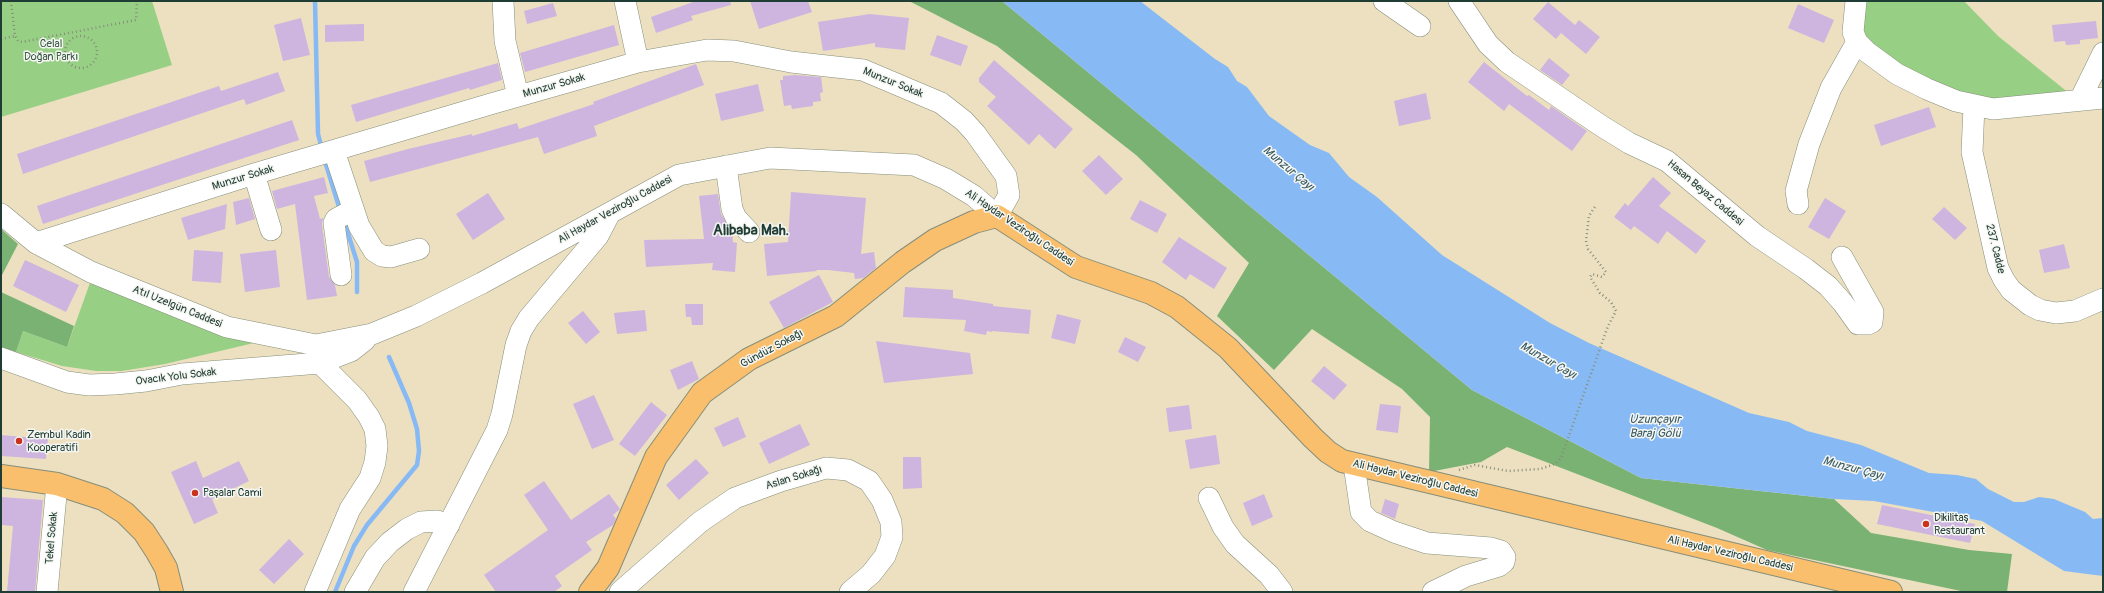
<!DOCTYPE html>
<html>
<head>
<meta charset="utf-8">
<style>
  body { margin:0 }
  #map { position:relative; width:2104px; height:593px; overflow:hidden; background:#ece0c0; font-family:Pangolin,sans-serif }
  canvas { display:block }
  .frame { position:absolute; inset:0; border:2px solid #1f3d34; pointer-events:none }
</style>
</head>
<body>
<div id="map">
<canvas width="2104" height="593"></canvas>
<div class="frame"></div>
</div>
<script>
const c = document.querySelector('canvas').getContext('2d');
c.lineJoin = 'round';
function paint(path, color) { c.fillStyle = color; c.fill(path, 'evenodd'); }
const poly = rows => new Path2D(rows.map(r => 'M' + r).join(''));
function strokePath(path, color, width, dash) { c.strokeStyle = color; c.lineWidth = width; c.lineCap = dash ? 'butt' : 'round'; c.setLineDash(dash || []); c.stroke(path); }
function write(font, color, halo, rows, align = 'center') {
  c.font = font + ' Pangolin,sans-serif'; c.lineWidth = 3; c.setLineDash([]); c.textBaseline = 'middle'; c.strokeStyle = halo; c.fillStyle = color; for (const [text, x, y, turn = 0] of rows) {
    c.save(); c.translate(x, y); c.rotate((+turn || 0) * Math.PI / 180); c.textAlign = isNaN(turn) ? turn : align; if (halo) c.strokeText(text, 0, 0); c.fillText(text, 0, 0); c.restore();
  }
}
paint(poly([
  [1,1,152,1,172,65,1,117],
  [1865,1,1964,1,1998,36,2070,94,1986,100,1912,76,1866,39,1860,25],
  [91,280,275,338,165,364,122,371,96,371,62,366,16,352,23,331,67,347]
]), '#97d084');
paint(poly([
  [909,1,1002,1,1472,390,1641,478,1834,499,1871,533,1969,550,2012,554,2007,592,1961,591,1767,550,1717,528,1507,447,1481,462,1429,472,1430,417,1402,389,1312,329,1274,370,1217,316,1249,263,1136,155,997,46],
  [1,229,18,244,1,277],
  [1,292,74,326,67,347,23,331,16,352,1,347]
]), '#79b272');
paint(poly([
  [1002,1,1140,1,1215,59,1228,67,1237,81,1247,87,1269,116,1310,145,1329,153,1349,177,1377,197,1442,255,1550,323,1589,343,1749,413,1789,422,1807,431,1861,445,1929,473,1957,475,1976,479,1988,489,2014,502,2024,502,2039,497,2054,499,2085,512,2093,519,2103,518,2103,576,2064,571,1982,521,1874,501,1834,499,1641,478,1472,390]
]), '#87baf5');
strokePath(poly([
  [315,1,318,134,322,149],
  [324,158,340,210],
  [344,221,357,262,357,292],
  [335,592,354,546,367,525,417,465,419,451,417,429,409,403,389,357]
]), '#87baf5', 4.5);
paint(poly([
  [696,1,730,1,731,5,691,16,693,20,656,33,651,17],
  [750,1,808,1,812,12,759,29],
  [1548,2,1575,25,1579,20,1600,37,1586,54,1561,33,1556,39,1533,19],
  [553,3,557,16,527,24,524,11],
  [1798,4,1834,20,1824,43,1788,28],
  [870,14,909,18,905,50,875,47,875,43,823,51,818,22],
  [301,18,310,55,283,61,274,25],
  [2096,21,2098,38,2080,40,2080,44,2066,45,2065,41,2054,42,2052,25],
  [364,24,364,41,325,42,325,25],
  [614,25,619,45,525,72,520,53],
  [937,35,968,46,961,66,930,55],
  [1549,58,1570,75,1562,85,1540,70],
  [994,60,1073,129,1055,149,1039,134,1029,145,987,106,996,97,979,82,979,78],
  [1484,62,1527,96,1529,95,1549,110,1551,106,1587,131,1572,151,1509,104,1504,111,1468,82],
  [498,63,502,80,470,90,469,88,356,122,351,105],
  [696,64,704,85,594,126,597,136,544,154,538,137,370,182,364,161,408,149,472,134,472,136,517,123,519,129,594,104,593,102],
  [278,72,285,91,246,105,244,99,23,174,17,154,219,86,221,91],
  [795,75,821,77,823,92,820,93,821,101,813,102,813,106,792,109,791,105,784,106,780,80,783,80,783,76],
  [758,84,764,111,721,121,715,94],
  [1426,93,1431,119,1399,126,1394,101],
  [1929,107,1936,127,1881,146,1874,125],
  [292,120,299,140,43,224,37,206],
  [1099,155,1123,179,1106,195,1082,171],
  [324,177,328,193,314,196,320,219,323,218,322,225,329,277,335,285,337,296,307,300,295,204,277,209,272,191],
  [1653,177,1671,193,1659,206,1706,241,1696,254,1667,231,1658,244,1634,226,1631,230,1614,217,1625,203,1628,206],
  [791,192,866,198,861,254,874,252,876,268,863,278,855,279,854,273,828,270,816,270,817,271,767,276,764,244,788,242],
  [488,193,505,219,473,240,456,214],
  [718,194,721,214,732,231,733,242,737,243,735,272,712,270,713,263,646,267,644,240,704,239,699,196],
  [249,198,255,219,236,225,233,202],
  [1825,198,1846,211,1829,239,1808,227],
  [1140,200,1167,214,1157,233,1130,219],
  [227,204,225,229,188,240,181,218],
  [1944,207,1967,228,1955,240,1932,219],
  [1179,237,1227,268,1214,289,1190,274,1186,280,1162,262],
  [2064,244,2070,268,2044,273,2039,250],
  [194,250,223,252,221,283,192,281],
  [276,250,280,287,245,292,240,254],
  [25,260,79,285,66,312,13,286],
  [819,275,833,302,784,328,769,302],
  [905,287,953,290,953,298,993,304,993,306,1031,310,1029,334,992,331,992,332,987,331,986,335,964,331,966,320,903,317],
  [685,304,703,304,703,325,692,325,691,317,686,317],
  [645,310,647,331,617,334,614,313],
  [583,311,600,332,586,344,568,323],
  [1057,314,1081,320,1075,344,1051,338],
  [1125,337,1146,347,1138,362,1118,352],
  [876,341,970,353,973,374,884,383],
  [692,361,699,379,678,390,670,370],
  [1324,366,1347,385,1334,400,1311,381],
  [594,395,614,440,592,449,573,404],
  [651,402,667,415,635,456,619,444],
  [1380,404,1401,406,1398,433,1376,430],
  [1189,405,1192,429,1169,432,1166,408],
  [738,417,746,437,723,447,714,428],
  [800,424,810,445,769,464,759,443],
  [1,435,48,439,46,459,1,456],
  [1216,435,1220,464,1190,469,1185,440],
  [903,457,921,457,922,488,903,489],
  [696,459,709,473,679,500,666,485],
  [196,461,203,478,239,461,249,481,212,499,218,513,194,524,171,472],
  [544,481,571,520,609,494,620,509,613,515,616,519,613,525,586,542,592,550,555,576,562,586,554,592,496,592,484,575,548,530,524,495],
  [1264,494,1273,517,1252,526,1243,503],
  [1,497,43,500,35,592,7,592,13,526,1,525],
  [1385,499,1399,504,1395,519,1381,513],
  [1882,505,1975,524,1970,543,1877,524],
  [289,539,304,554,274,584,259,570]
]), '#cdb5df');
const minor = poly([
  [503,1,505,41,518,96],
  [625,1,638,62],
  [1384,1,1420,26],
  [1459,1,1488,44,1507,62,1600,125,1629,143,1667,161,1757,236,1806,269,1828,286,1843,303,1858,324,1868,324,1872,322,1873,312,1842,257],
  [1856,1,1853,32,1857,42,1867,52,1897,74,1927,89,1956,101,1993,109,2103,98],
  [2080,100,2103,53],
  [1974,106,1972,152,1998,268,2004,280,2011,290,2030,305,2040,310,2056,313,2075,311,2103,299],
  [334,151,359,226,374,251,382,256,391,257,419,249],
  [726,166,732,209,736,218,749,232],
  [254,174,271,230],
  [1798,204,1796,191,1809,144,1831,88,1857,42],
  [1,214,36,243,91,272,227,327,316,345,372,334,416,316,482,283,679,175,770,158,914,165,946,179,974,196,997,216,1009,195,1006,176,975,133,964,121,941,103,863,70,791,62,734,51,707,50,638,62,494,103,254,174,36,243],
  [341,275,334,223,336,219,353,210],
  [1,358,67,382,89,385,115,384,146,381,182,374,320,363,351,351,365,340],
  [1354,465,1361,512,1370,521,1394,532,1427,543,1491,548,1501,551,1505,557,1504,562,1499,566,1466,576,1433,592],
  [1209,498,1223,527,1235,544,1269,575,1282,592],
  [47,592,57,484],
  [315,592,350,509,370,478,375,462,377,446,375,429,369,417,357,400,320,363],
  [355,592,375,558,390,542,407,529,421,522,437,521,449,525],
  [414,592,497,430,502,414,516,345,521,331,529,318,598,236,610,213],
  [620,592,700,522,735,498,781,481,826,468,848,470,869,481,882,500,891,522,892,537,885,556,871,574,850,592]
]);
const major = poly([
  [1,476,57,484,103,499,125,513,144,532,157,552,166,568,172,592],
  [590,592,608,568,656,457,702,393,749,359,836,316,903,262,935,240,974,222,997,216,1076,267,1151,293,1177,307,1228,348,1313,438,1328,452,1342,461,1891,592]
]);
strokePath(minor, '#868e7a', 22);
strokePath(major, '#868e7a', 24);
strokePath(poly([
  [11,1,15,36,18,41,22,42,136,20,137,1],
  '65 52a16 16 0 1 1 32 0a16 16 0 1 1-32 0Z',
  [1,39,15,36],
  [1459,470,1475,465,1508,471,1540,469,1555,464,1561,458,1608,326,1616,311,1611,302,1600,293,1590,277,1592,274,1602,277,1606,272,1588,249,1586,241,1589,216,1596,205]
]), '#868e7a', 2.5, [1, 3]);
strokePath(minor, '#fff', 21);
strokePath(major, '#f9bf6d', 22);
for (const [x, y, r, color] of [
  [19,441,4,"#c8321e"],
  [195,493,4,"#c8321e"],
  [1926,524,4,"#c8321e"]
]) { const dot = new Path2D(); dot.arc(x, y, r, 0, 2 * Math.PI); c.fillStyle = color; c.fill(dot); strokePath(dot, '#f6f6f2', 1.5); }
write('11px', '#375a44', '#f6f6f2', [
  ["Celal",51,44],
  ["Doğan Parkı",51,57]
]);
write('11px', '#1f3d34', '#f6f6f2', [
  ["Munzur Sokak",893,83,22],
  ["Munzur Sokak",554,86,-16],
  ["Munzur Sokak",243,178,-17],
  ["Hasan Beyaz Caddesi",1705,193,40],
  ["Ali Haydar Veziroğlu Caddesi",615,210,-29],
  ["Ali Haydar Veziroğlu Caddesi",1019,228,34],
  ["237. Cadde",1995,249,76],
  ["Atıl Uzelgün Caddesi",177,307,22],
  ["Gündüz Sokağı",772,349,-28],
  ["Ovacık Yolu Sokak",176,377,-7],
  ["Aslan Sokağı",794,478,-17],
  ["Ali Haydar Veziroğlu Caddesi",1415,479,14],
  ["Tekel Sokak",52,538,-85],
  ["Ali Haydar Veziroğlu Caddesi",1730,554,13]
]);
write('11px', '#1f3d34', '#f6f6f2', [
  ["Zembul Kadin",27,435],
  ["Kooperatifi",27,448],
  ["Paşalar Cami",203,493],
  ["Dikilitaş",1934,518],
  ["Restaurant",1934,531]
], 'left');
write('italic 12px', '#395c64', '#f6f6f2', [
  ["Munzur Çayı",1288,169,40],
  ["Munzur Çayı",1548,361,30],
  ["Uzunçayır",1655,420],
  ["Baraj Gölü",1655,434],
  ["Munzur Çayı",1853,469,15]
]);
write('bold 15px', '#1f3d34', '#f6f6f2', [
  ["Alibaba Mah.",751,231]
]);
</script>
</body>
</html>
